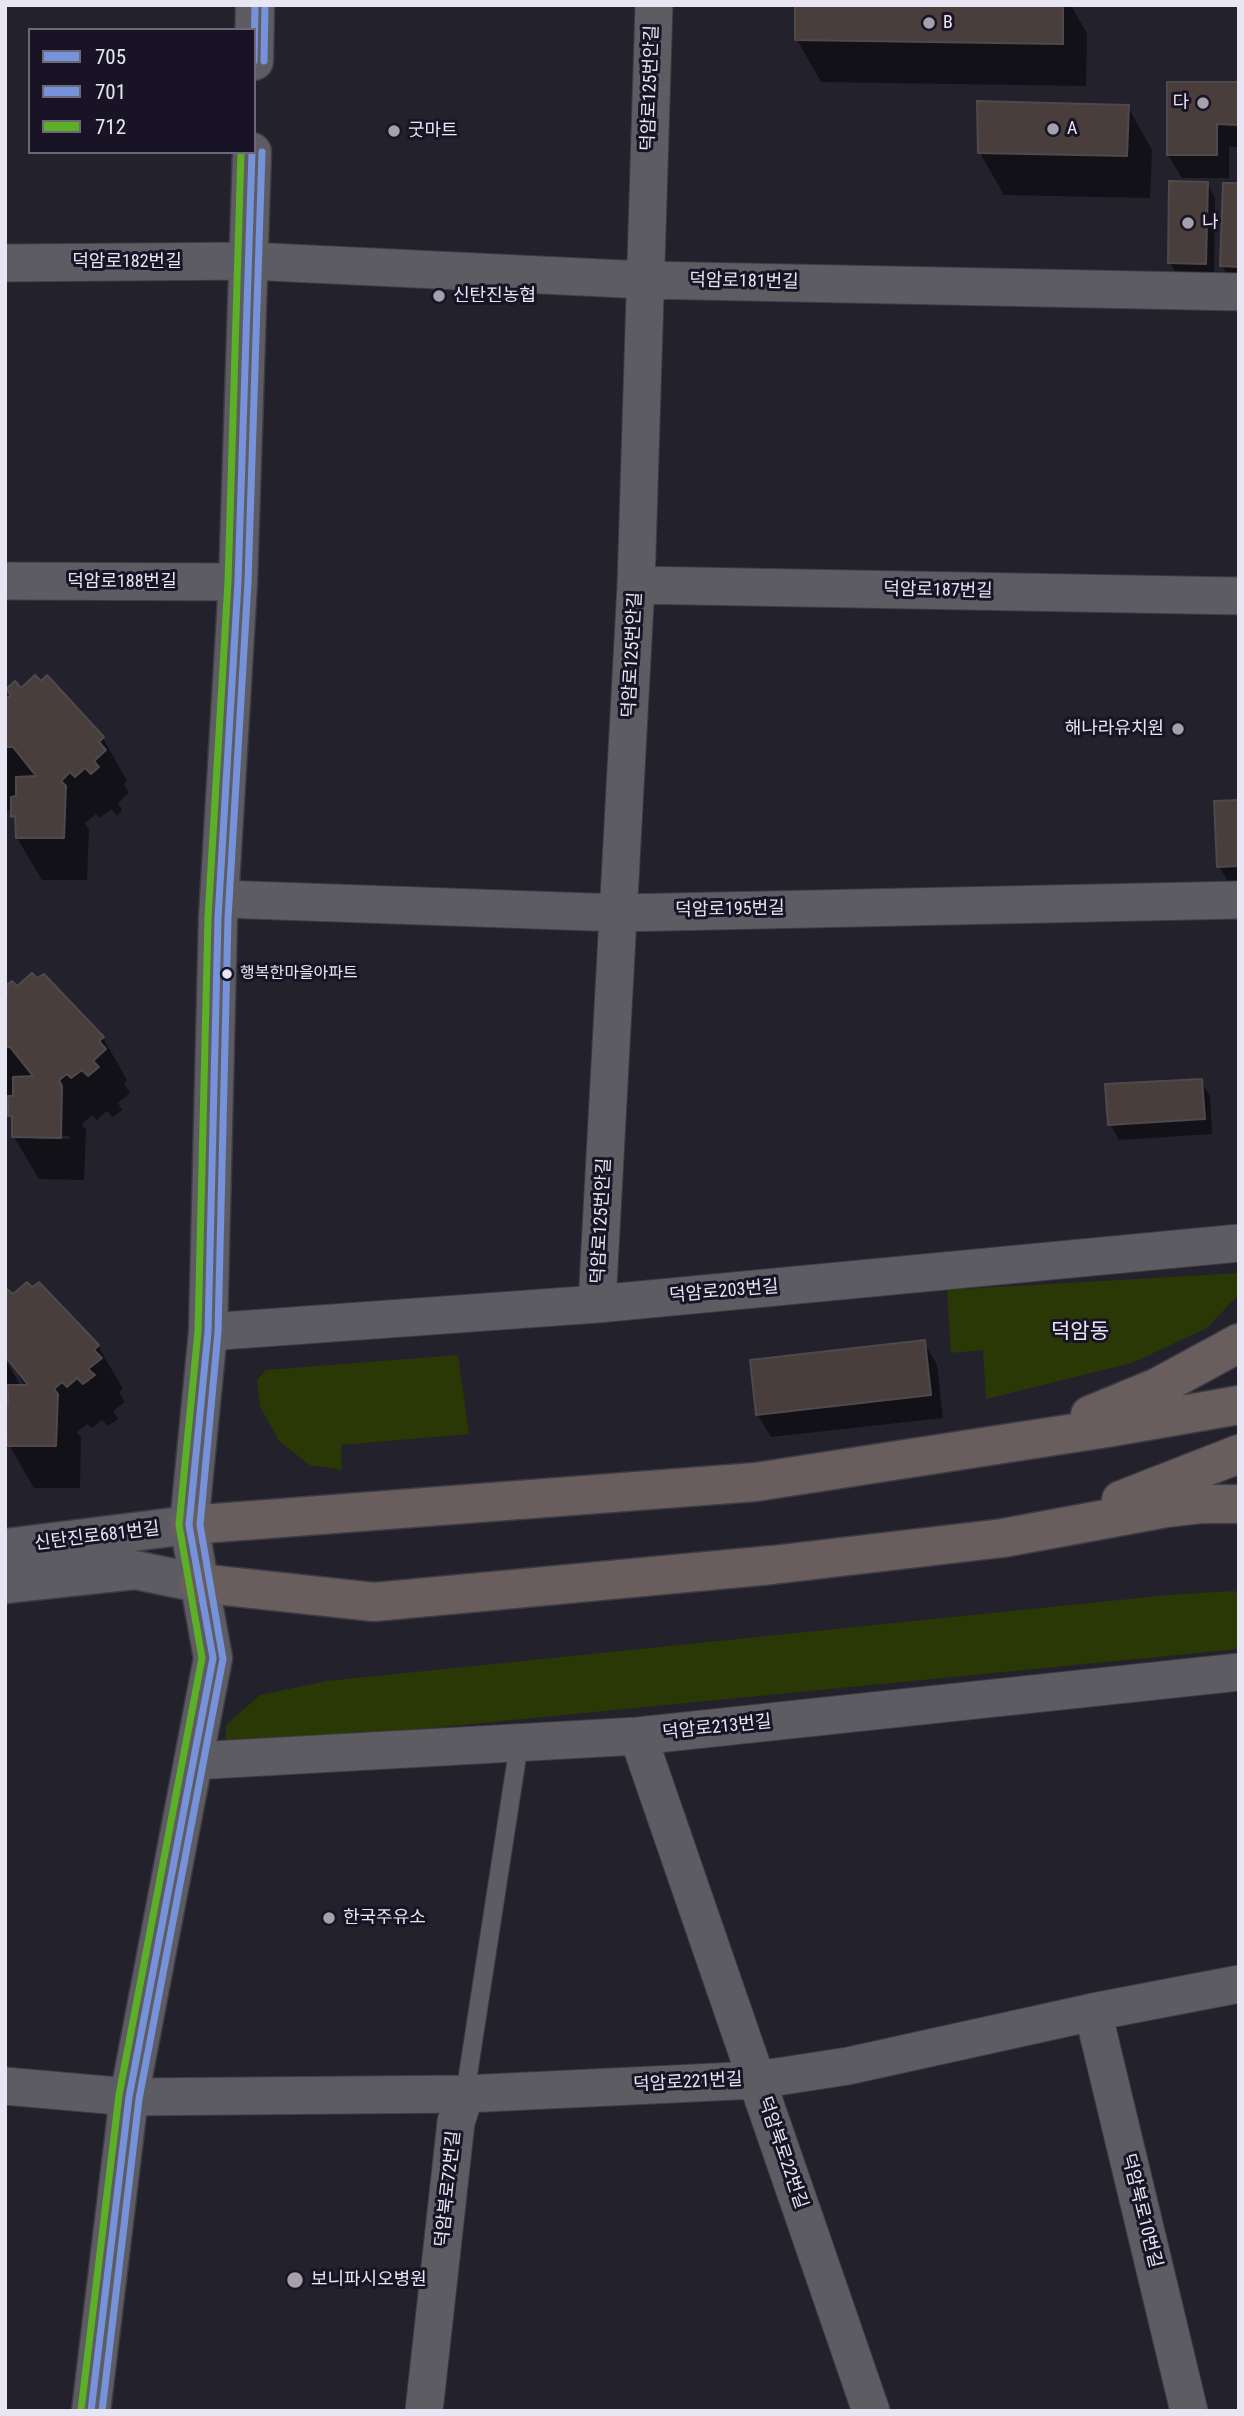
<!DOCTYPE html>
<html>
<head>
<meta charset="utf-8">
<style>
  body { margin:0 }
  #map { position:relative; width:1244px; height:2416px; overflow:hidden; background:#23212b; font-family:"Roboto Condensed",sans-serif }
  canvas { display:block }
  .frame { position:absolute; inset:0; border:7px solid #e9e6f3; pointer-events:none }
  .legend { position:absolute; left:28px; top:28px; width:228px; height:126px; box-sizing:border-box; background:#181425; border:2px solid #6c6877; margin:0; padding:9px 12px; list-style:none; font-size:21px; color:#e9e6f3 }
  .legend li { display:flex; align-items:center; gap:14px; height:35px }
  .legend b { width:35px; border:2px solid #6c6877 }
</style>
</head>
<body>
<div id="map">
<canvas width="1244" height="2416"></canvas>
<div class="frame"></div>
<ul class="legend">
<li><b style="height:9px;background:#7692db"></b>705</li>
<li><b style="height:9px;background:#7692db"></b>701</li>
<li><b style="height:9px;background:#5bb025"></b>712</li>
</ul>
</div>
<script>
const c = document.querySelector('canvas').getContext('2d');
c.lineJoin = 'round';
function paint(path, color) { c.fillStyle = color; c.fill(path, 'evenodd'); }
const poly = rows => new Path2D(rows.map(r => 'M' + r).join(''));
function strokePath(path, color, width, dash) { c.strokeStyle = color; c.lineWidth = width; c.lineCap = dash ? 'butt' : 'round'; c.setLineDash(dash || []); c.stroke(path); }
function write(font, color, halo, rows, align = 'center') {
  c.font = font + ' "Roboto Condensed","Noto Sans KR",sans-serif'; c.lineWidth = 6; c.setLineDash([]); c.textBaseline = 'middle'; c.strokeStyle = halo; c.fillStyle = color; for (const [text, x, y, turn = 0] of rows) {
    c.save(); c.translate(x, y); c.rotate((+turn || 0) * Math.PI / 180); c.textAlign = isNaN(turn) ? turn : align; if (halo) c.strokeText(text, 0, 0); c.fillText(text, 0, 0); c.restore();
  }
}
paint(poly([
  [1239,1273,1239,1294,1207,1328,1132,1363,986,1399,983,1350,951,1353,947,1290],
  [458,1355,469,1434,341,1445,342,1470,310,1465,280,1442,260,1407,257,1380,266,1370],
  [1232,1591,1239,1592,1239,1649,226,1748,226,1725,260,1695,327,1681,1168,1595]
]), '#2a3806');
paint(poly([
  [797,5,1071,5,1087,34,1086,86,821,82,797,40],
  [1239,84,1239,147,1229,147,1229,178,1182,178,1168,155],
  [1128,107,1152,150,1150,198,1004,195,980,153],
  [1207,183,1215,199,1214,279,1179,278,1170,263],
  [1239,185,1239,282,1231,281,1222,266],
  [21,690,103,738,127,781,124,784,129,793,118,803,122,810,117,816,111,809,100,818,96,814,85,823,89,830,87,880,42,880,17,838,17,824,12,816,12,810,5,810,5,711],
  [1239,802,1239,881,1228,882,1219,866],
  [12,983,103,1038,127,1080,124,1083,130,1093,118,1103,122,1110,113,1117,107,1111,97,1120,92,1115,82,1124,86,1130,84,1180,39,1179,14,1137,14,1123,10,1115,9,1108,5,1108,5,999,9,995,5,988],
  [36,1136,69,1136,69,1139,36,1139],
  [1201,1081,1210,1096,1212,1134,1119,1140,1110,1124],
  [38,1284,98,1346,123,1389,119,1392,125,1402,113,1411,118,1419,108,1426,102,1420,92,1428,87,1424,77,1432,81,1438,80,1488,34,1488,9,1445,10,1431,5,1424,5,1359,21,1386,25,1386,7,1355,5,1356,5,1293,13,1296],
  [924,1342,937,1365,943,1418,771,1437,757,1414]
]), '#0007');
const building = poly([
  [795,5,1063,5,1063,44,795,40,795,5],
  [1167,82,1239,82,1239,125,1217,124,1217,155,1167,155,1167,82],
  [977,101,1129,105,1127,156,978,153,977,101],
  [1169,181,1208,182,1206,264,1168,263,1169,181],
  [1223,183,1239,183,1239,267,1220,266,1223,183],
  [35,675,41,681,47,675,104,737,99,742,106,750,94,761,99,767,91,774,85,768,75,777,70,772,61,781,66,786,64,838,16,838,15,816,11,817,11,797,16,796,16,777,36,776,13,747,5,747,5,700,11,695,6,689,15,681,21,688,35,675],
  [1239,800,1239,866,1217,867,1214,801,1239,800],
  [32,973,37,978,44,974,104,1037,99,1041,106,1049,93,1061,99,1067,88,1076,82,1070,71,1078,67,1074,59,1080,62,1086,61,1138,12,1137,12,1116,8,1116,8,1096,13,1096,13,1077,33,1076,10,1047,5,1047,5,996,8,994,5,986,12,981,17,986,32,973],
  [1202,1079,1205,1119,1108,1125,1105,1084,1202,1079],
  [27,1282,32,1287,39,1282,99,1345,94,1350,102,1358,88,1369,95,1375,83,1384,77,1378,67,1387,62,1382,54,1389,58,1394,56,1446,7,1446,5,1405,8,1404,8,1385,28,1385,5,1356,5,1291,7,1289,13,1294,27,1282],
  [925,1340,931,1395,756,1415,750,1360,925,1340]
]);
paint(building, '#493e3c');
strokePath(building, '#4e494c', 2);
const service = poly([
  [465,2094,519,1744]
]);
const minor = poly([
  [5,263,249,261,645,280,1239,292],
  [5,581,238,582],
  [636,585,1239,596],
  [221,899,620,913,1239,900],
  [597,1304,636,585,654,5],
  [208,1332,597,1304,1239,1243],
  [638,1736,871,2411],
  [193,1761,638,1736,1239,1672],
  [1093,2012,1189,2411],
  [5,2086,129,2097,465,2094,757,2080,848,2066,1093,2012,1239,1984],
  [424,2411,456,2122,465,2094]
]);
const tertiary = poly([
  [254,61,255,5],
  [91,2411,129,2097,213,1658,189,1525,208,1332,218,918,238,582,252,152]
]);
const secondary = poly([
  [5,1548,189,1525],
  [5,1584,135,1570,198,1583]
]);
const motorway = poly([
  [1090,1415,1158,1387,1239,1343],
  [1121,1500,1239,1454],
  [189,1525,756,1482,1113,1427,1239,1405],
  [198,1583,374,1602,772,1565,1003,1538,1166,1508,1201,1504,1239,1504]
]);
strokePath(service, '#3d3b44', 20);
strokePath(minor, '#3d3b44', 39);
strokePath(tertiary, '#3d3b44', 41);
strokePath(secondary, '#3d3b44', 41);
strokePath(motorway, '#3d3b44', 41);
strokePath(service, '#5e5c63', 18);
strokePath(minor, '#5e5c63', 37);
strokePath(tertiary, '#5e5c63', 38);
strokePath(secondary, '#5e5c63', 38);
strokePath(motorway, '#695e5d', 38);
strokePath(poly([
  [254,61,255,5],
  [91,2411,129,2097,213,1658,189,1525,208,1332,218,918,238,582,252,152]
]), '#7692db', 7);
strokePath(poly([
  [264,61,265,5],
  [102,2411,139,2099,223,1659,200,1525,218,1332,228,918,248,582,262,152]
]), '#7692db', 7);
strokePath(poly([
  [81,2410,119,2095,202,1658,179,1525,198,1331,208,918,228,582,241,152]
]), '#5bb025', 7);
for (const [x, y, r, color] of [
  [929,23,7,"#a4a1ad"],
  [1203,103,7,"#a4a1ad"],
  [1053,129,7,"#a4a1ad"],
  [394,131,7,"#a4a1ad"],
  [1188,223,7,"#a4a1ad"],
  [439,296,7,"#a4a1ad"],
  [1178,729,7,"#a4a1ad"],
  [227,974,6,"#e9e6f3"],
  [329,1918,7,"#a4a1ad"],
  [295,2280,9,"#a4a1ad"]
]) { const dot = new Path2D(); dot.arc(x, y, r, 0, 2 * Math.PI); c.fillStyle = color; c.fill(dot); strokePath(dot, '#181425', 2.5); }
write('16px', '#e9e6f3', '#181425', [
  ["행복한마을아파트",240,974]
], 'left');
write('18px', '#e9e6f3', '#181425', [
  ["B",943,23],
  ["다",1189,103,"right"],
  ["A",1067,129],
  ["굿마트",408,131],
  ["나",1202,223],
  ["신탄진농협",453,296],
  ["해나라유치원",1164,729,"right"],
  ["한국주유소",343,1918],
  ["보니파시오병원",311,2280]
], 'left');
write('18px', '#e9e6f3', '#181425', [
  ["덕암로125번안길",651,88,-88],
  ["덕암로182번길",127,262],
  ["덕암로181번길",744,282,1],
  ["덕암로188번길",122,582],
  ["덕암로187번길",938,591,1],
  ["덕암로125번안길",633,655,-87],
  ["덕암로195번길",730,910,-1],
  ["덕암로125번안길",602,1221,-87],
  ["덕암로203번길",724,1292,-5],
  ["신탄진로681번길",97,1537,-7],
  ["덕암로213번길",717,1728,-6],
  ["덕암로221번길",688,2083,-3],
  ["덕암북로22번길",782,2153,71],
  ["덕암북로72번길",449,2189,-84],
  ["덕암북로10번길",1141,2211,76]
]);
write('21px', '#e9e6f3', '#181425', [
  ["덕암동",1080,1333]
]);
</script>
</body>
</html>
